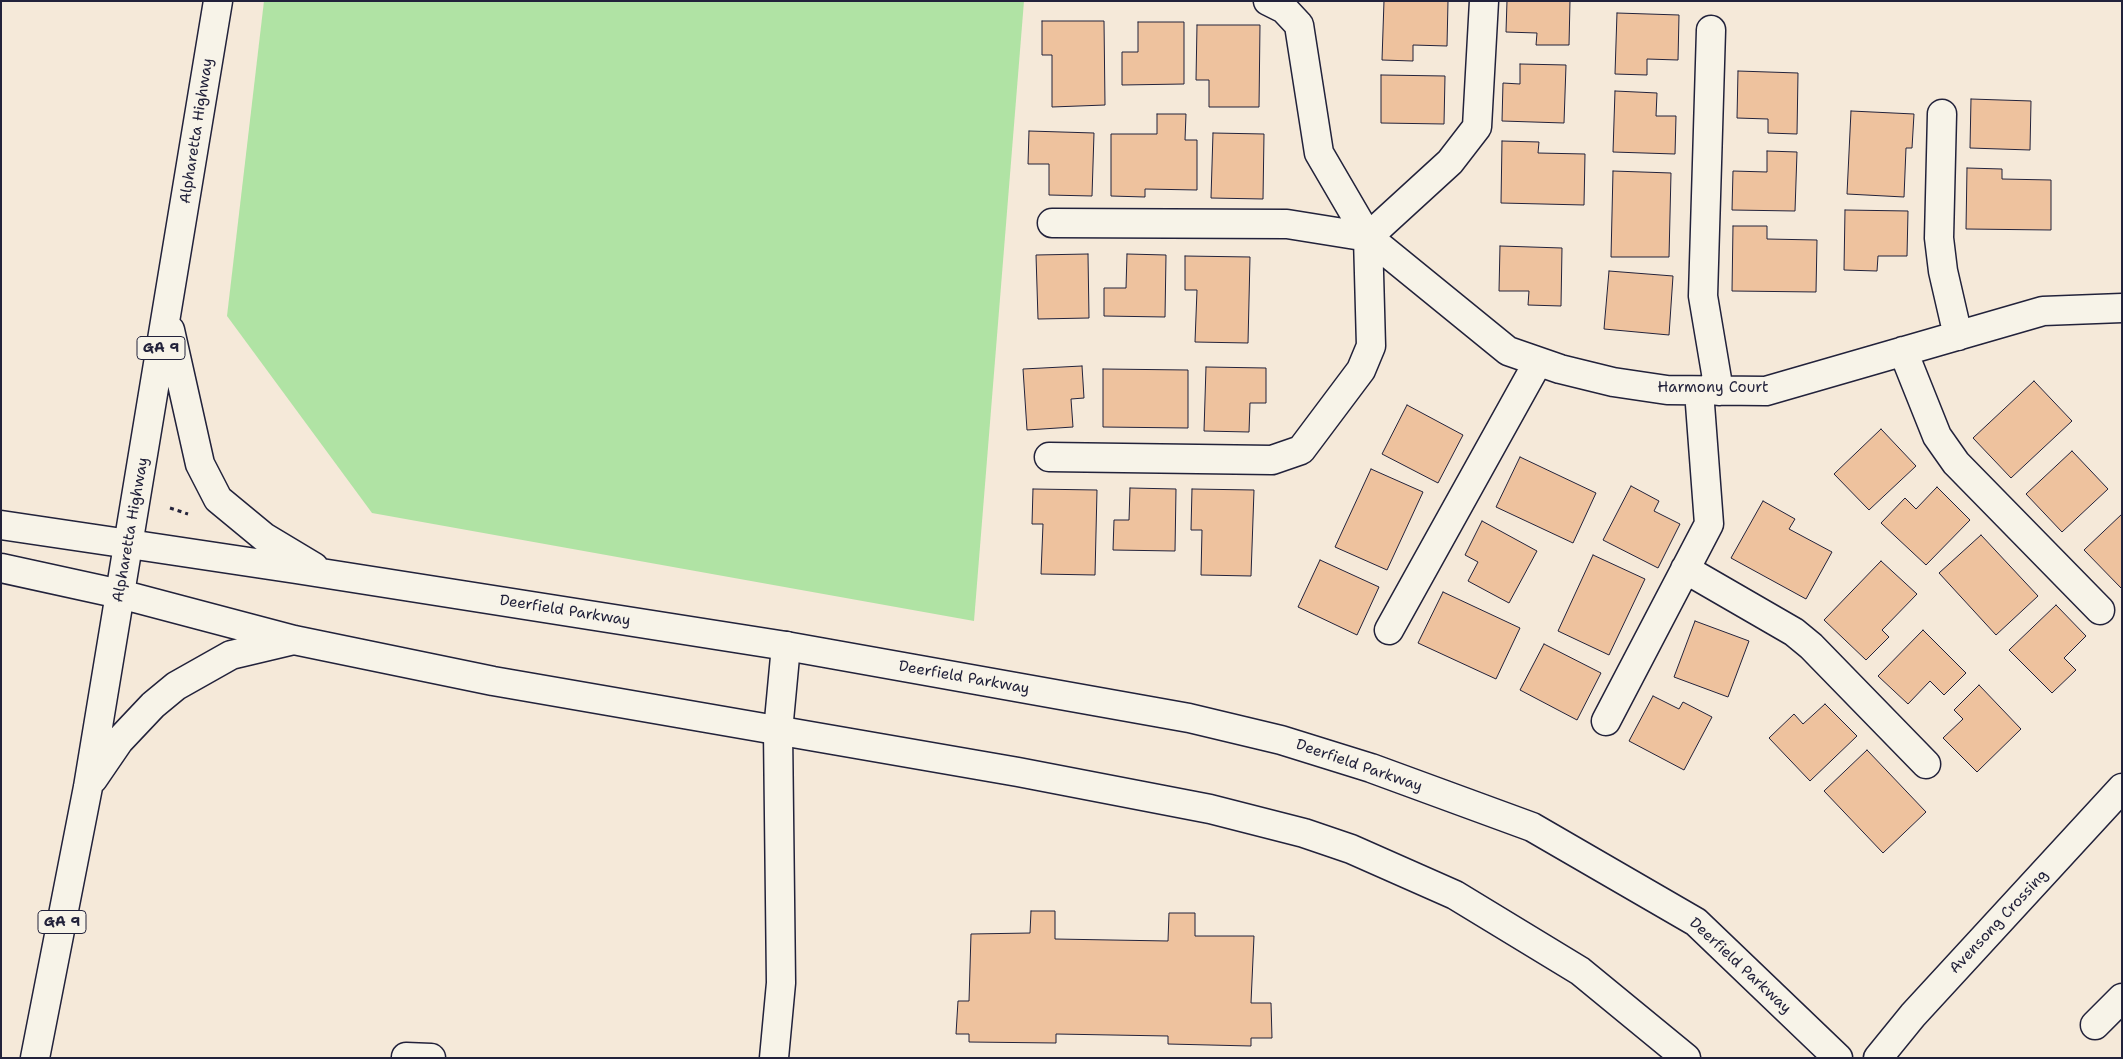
<!DOCTYPE html>
<html>
<head>
<meta charset="utf-8">
<style>
  body { margin:0 }
  #map { position:relative; width:2123px; height:1059px; overflow:hidden; background:#f5e9d9; font-family:"Shantell Sans",sans-serif }
  canvas { display:block }
  .frame { position:absolute; inset:0; border:2px solid #22223b; pointer-events:none }
</style>
</head>
<body>
<div id="map">
<canvas width="2123" height="1059"></canvas>
<div class="frame"></div>
</div>
<script>
const c = document.querySelector('canvas').getContext('2d');
c.lineJoin = 'round';
function paint(path, color) { c.fillStyle = color; c.fill(path, 'evenodd'); }
const poly = rows => new Path2D(rows.map(r => 'M' + r).join(''));
function strokePath(path, color, width, dash) { c.strokeStyle = color; c.lineWidth = width; c.lineCap = dash ? 'butt' : 'round'; c.setLineDash(dash || []); c.stroke(path); }
function write(font, color, halo, rows, align = 'center') {
  c.font = font + ' "Shantell Sans",sans-serif'; c.lineWidth = 4; c.setLineDash([]); c.textBaseline = 'middle'; c.strokeStyle = halo; c.fillStyle = color; for (const [text, x, y, turn = 0] of rows) {
    c.save(); c.translate(x, y); c.rotate((+turn || 0) * Math.PI / 180); c.textAlign = isNaN(turn) ? turn : align; if (halo) c.strokeText(text, 0, 0); c.fillText(text, 0, 0); c.restore();
  }
}
paint(poly([
  [264,1,1024,1,974,621,372,513,227,316]
]), '#b0e3a4');
const building = poly([
  [1384,1,1448,1,1447,46,1413,45,1413,61,1382,60,1384,1],
  [1507,1,1570,1,1569,45,1536,45,1537,33,1506,32,1507,1],
  [1617,13,1679,15,1678,60,1647,59,1647,75,1615,74,1617,13],
  [1042,21,1104,21,1105,105,1052,107,1052,55,1042,55,1042,21],
  [1138,22,1184,22,1184,84,1122,85,1122,52,1138,52,1138,22],
  [1197,25,1260,25,1259,107,1209,107,1209,80,1196,80,1197,25],
  [1520,64,1566,65,1564,123,1502,121,1503,83,1520,84,1520,64],
  [1738,71,1798,73,1797,134,1768,133,1768,119,1737,118,1738,71],
  [1381,75,1445,76,1444,124,1381,123,1381,75],
  [1615,91,1657,93,1656,116,1676,116,1675,154,1613,152,1615,91],
  [1971,99,2031,101,2030,150,1970,148,1971,99],
  [1851,111,1914,114,1912,148,1906,148,1904,197,1847,194,1851,111],
  [1157,114,1186,114,1185,140,1197,140,1197,190,1145,189,1145,197,1111,196,1111,134,1157,134,1157,114],
  [1029,131,1094,133,1092,196,1049,195,1049,164,1028,164,1029,131],
  [1213,133,1264,134,1263,199,1211,198,1213,133],
  [1502,141,1539,142,1538,153,1585,154,1584,205,1501,203,1502,141],
  [1767,151,1797,152,1795,211,1732,210,1733,171,1767,172,1767,151],
  [1967,168,2002,169,2002,179,2051,180,2051,230,1966,229,1967,168],
  [1613,171,1671,173,1669,257,1611,257,1613,171],
  [1845,210,1908,211,1907,256,1878,256,1877,271,1844,270,1845,210],
  [1733,226,1767,226,1767,239,1817,240,1816,292,1732,291,1733,226],
  [1500,246,1562,248,1561,306,1528,305,1529,291,1499,291,1500,246],
  [1088,254,1089,318,1038,319,1036,255,1088,254],
  [1127,254,1166,255,1165,317,1104,316,1104,288,1126,288,1127,254],
  [1185,256,1250,257,1248,343,1195,342,1197,290,1185,290,1185,256],
  [1609,271,1673,276,1669,335,1604,329,1609,271],
  [1082,366,1084,398,1071,399,1073,427,1027,430,1023,369,1082,366],
  [1206,367,1266,368,1266,403,1250,403,1249,432,1204,431,1206,367],
  [1103,369,1188,370,1188,428,1103,427,1103,369],
  [2034,381,2072,421,2011,478,1973,438,2034,381],
  [1407,405,1463,435,1438,483,1382,454,1407,405],
  [1881,429,1916,466,1869,510,1834,474,1881,429],
  [2072,451,2108,489,2062,532,2026,494,2072,451],
  [1520,457,1596,493,1573,543,1496,507,1520,457],
  [1371,469,1423,492,1387,570,1335,547,1371,469],
  [1631,486,1659,501,1654,511,1680,524,1658,568,1603,540,1631,486],
  [1937,487,1970,520,1926,565,1881,523,1905,498,1916,509,1937,487],
  [1130,488,1176,489,1175,551,1113,550,1114,520,1129,520,1130,488],
  [1033,489,1097,490,1095,575,1041,574,1043,524,1032,524,1033,489],
  [1192,489,1254,490,1251,576,1201,575,1202,530,1191,530,1192,489],
  [1763,501,1795,519,1789,529,1832,552,1806,599,1731,558,1763,501],
  [2122,514,2122,589,2084,550,2122,514],
  [1482,521,1537,551,1509,603,1468,581,1478,562,1465,555,1482,521],
  [1981,535,2038,596,1996,635,1939,573,1981,535],
  [1593,555,1645,579,1609,655,1558,631,1593,555],
  [1320,560,1379,587,1357,635,1298,607,1320,560],
  [1881,561,1917,594,1882,630,1889,637,1866,660,1824,620,1881,561],
  [1443,592,1520,628,1496,679,1418,643,1443,592],
  [2056,605,2086,636,2064,658,2076,670,2052,693,2009,650,2056,605],
  [1695,621,1749,641,1728,697,1674,677,1695,621],
  [1923,630,1966,673,1944,695,1930,681,1908,704,1878,676,1923,630],
  [1544,644,1601,673,1577,720,1520,690,1544,644],
  [1979,685,2021,729,1977,772,1943,738,1963,719,1954,710,1979,685],
  [1653,696,1679,709,1683,702,1712,717,1684,770,1629,741,1653,696],
  [1825,704,1857,736,1810,781,1769,738,1794,714,1803,724,1825,704],
  [1867,750,1926,812,1883,853,1824,791,1867,750],
  [1031,911,1055,911,1055,939,1168,941,1169,913,1195,913,1195,936,1254,936,1251,1003,1271,1003,1272,1038,1251,1038,1251,1046,1168,1044,1168,1036,1056,1034,1056,1043,969,1042,969,1034,956,1034,958,1001,969,1001,971,934,1030,933,1031,911]
]);
paint(building, '#eec29e');
strokePath(building, '#22223b', 1);
const minor = poly([
  [1711,30,1703,296,1719,391],
  [1942,114,1939,238,1943,271,1958,336],
  [1052,223,1287,224,1368,237,1508,351,1560,369,1613,382,1667,390,1766,391,2043,311,2122,308],
  [1368,237,1450,162,1477,127,1484,1],
  [1903,351,1937,436,1956,463,2100,610],
  [1049,457,1272,460,1301,450,1361,370,1371,346,1368,237,1319,153,1299,25,1284,9,1268,1],
  [1,525,129,544],
  [1,568,120,594],
  [1685,569,1794,632,1811,646,1926,764],
  [1389,630,1538,362],
  [1606,721,1709,524,1699,391],
  [2095,1025,2122,998],
  [406,1057,431,1058],
  [774,1058,781,983,778,731,786,646],
  [1878,1058,1913,1015,2122,788]
]);
const major = poly([
  [170,330,200,464,218,499,264,537,314,567],
  [129,544,296,569,786,646,1189,718,1281,740,1371,768,1532,827,1696,922,1838,1058],
  [120,594,294,640,493,681,1018,772,1210,809,1304,833,1351,849,1455,895,1580,971,1686,1058],
  [93,779,119,741,153,705,176,686,231,655,290,641],
  [35,1058,88,787,218,1]
]);
strokePath(minor, '#22223b', 31);
strokePath(major, '#22223b', 31);
strokePath(poly([
  [170,508,188,514]
]), '#22223b', 3, [4, 4]);
strokePath(minor, '#f7f3e8', 28);
strokePath(major, '#f7f3e8', 28);
for (const [x, y, w] of [
  [161,348,48],
  [62,922,48]
]) { const box = new Path2D(); box.roundRect(x - w / 2, y - 11.5, w, 23, 4); c.fillStyle = '#f7f3e8'; c.fill(box); strokePath(box, '#22223b', 1); }
write('bold 14px', '#22223b', null, [
  ["GA 9",161,348],
  ["GA 9",62,922]
]);
write('15px', '#22223b', '#f7f3e8', [
  ["Alpharetta Highway",197,131,-81],
  ["Harmony Court",1713,388],
  ["Alpharetta Highway",131,530,-80],
  ["Deerfield Parkway",565,611,9],
  ["Deerfield Parkway",964,678,10],
  ["Deerfield Parkway",1359,766,19],
  ["Avensong Crossing",1999,922,-47],
  ["Deerfield Parkway",1740,966,43]
]);
</script>
</body>
</html>
